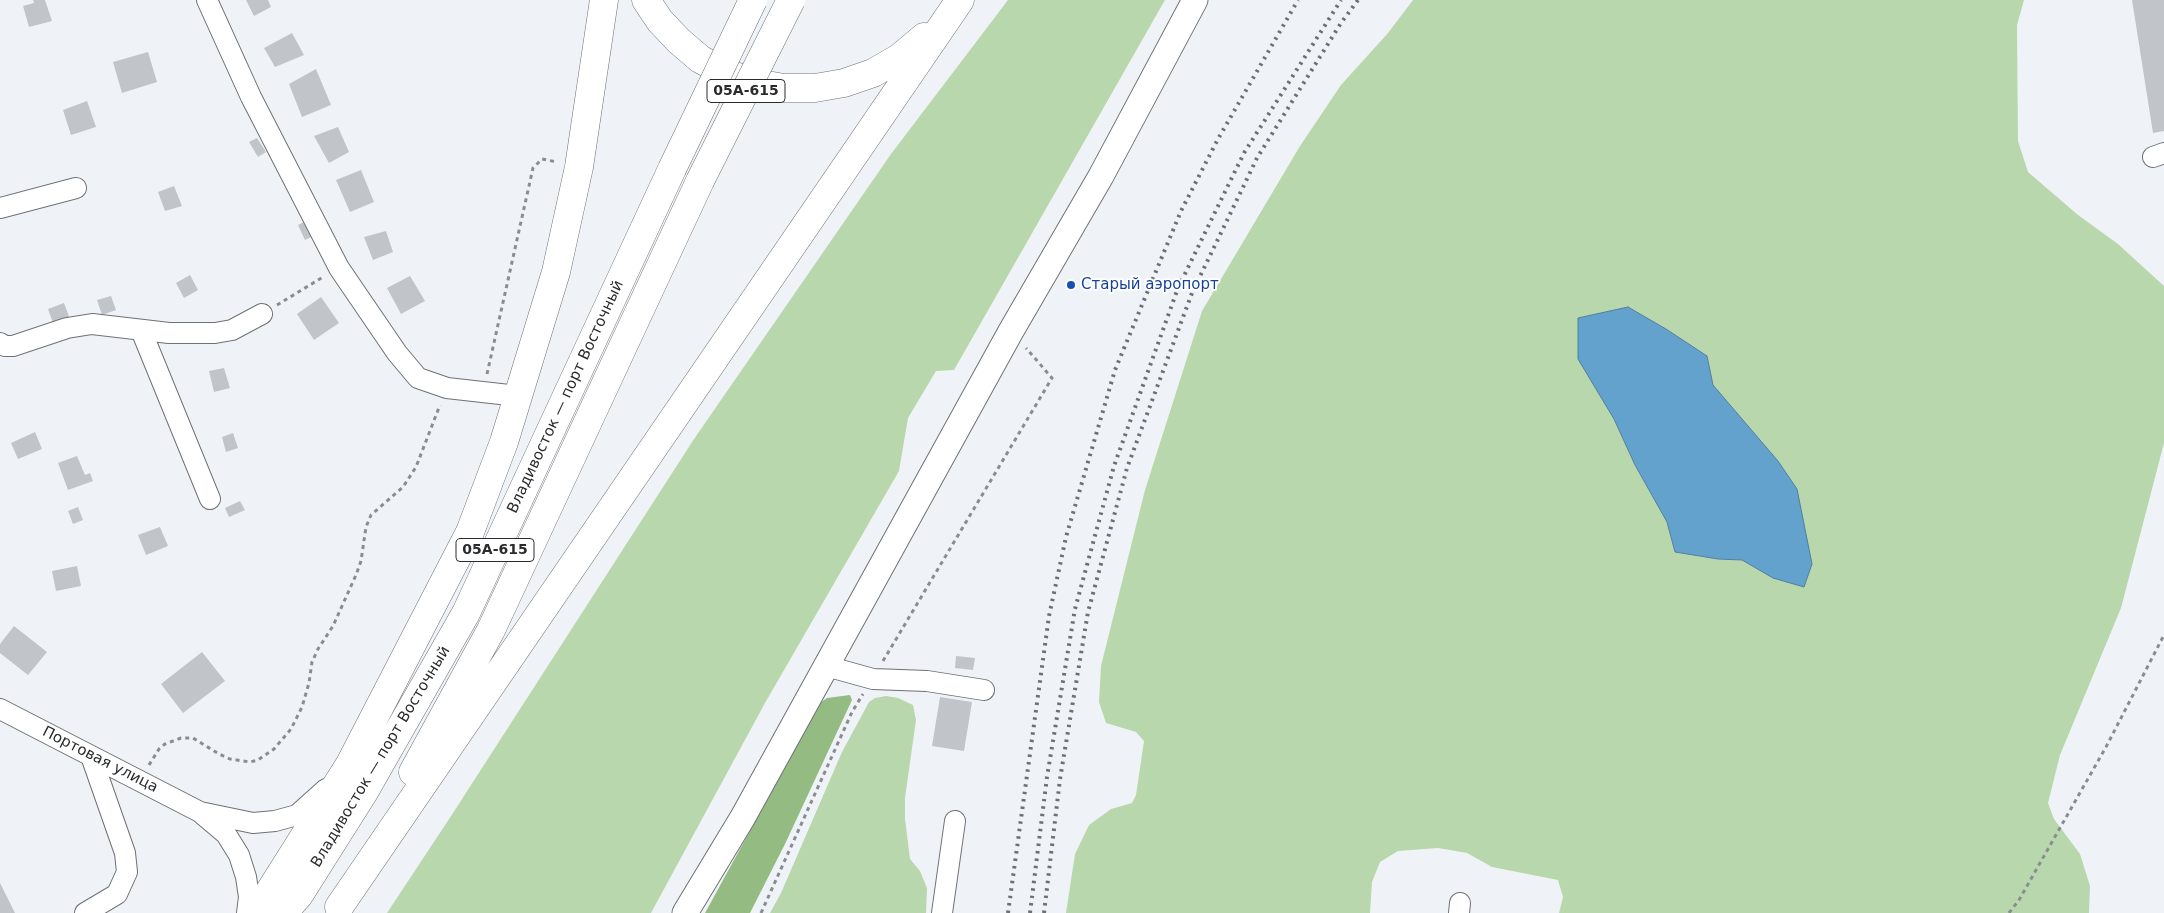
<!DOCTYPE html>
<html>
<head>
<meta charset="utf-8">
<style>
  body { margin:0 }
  canvas { display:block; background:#eff3f7 }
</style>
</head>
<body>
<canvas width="2164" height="913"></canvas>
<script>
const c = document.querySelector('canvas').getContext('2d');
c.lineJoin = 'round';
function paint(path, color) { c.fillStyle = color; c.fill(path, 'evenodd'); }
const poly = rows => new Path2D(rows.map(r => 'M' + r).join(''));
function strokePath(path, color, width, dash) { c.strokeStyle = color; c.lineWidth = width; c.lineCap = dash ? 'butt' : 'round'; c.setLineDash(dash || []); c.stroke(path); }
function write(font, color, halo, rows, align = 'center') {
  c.font = font + ' "DejaVu Sans",sans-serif'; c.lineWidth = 4; c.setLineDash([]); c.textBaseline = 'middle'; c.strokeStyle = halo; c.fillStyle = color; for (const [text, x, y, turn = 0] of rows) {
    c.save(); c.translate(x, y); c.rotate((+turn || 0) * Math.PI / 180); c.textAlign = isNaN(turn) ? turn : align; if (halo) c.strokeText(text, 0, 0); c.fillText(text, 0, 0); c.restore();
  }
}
paint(poly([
  [1008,0,1165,0,954,370,936,371,908,418,899,471,765,703,651,913,387,913,453,813,694,439,891,154],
  [1413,0,2024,0,2017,25,2018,141,2028,172,2078,215,2118,244,2164,286,2164,443,2121,608,2060,755,2048,803,2054,819,2080,854,2090,886,2089,913,1559,913,1563,897,1558,880,1492,867,1467,853,1438,848,1398,851,1380,862,1372,882,1370,913,1066,913,1075,854,1089,825,1111,809,1132,803,1136,795,1144,741,1136,732,1106,723,1099,702,1101,666,1145,490,1202,311,1300,146,1341,85,1388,33],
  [1628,307,1666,329,1707,356,1713,385,1778,461,1797,489,1773,578,1742,560,1718,559,1675,552,1667,522,1635,465,1614,419],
  [886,696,898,698,913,705,916,720,905,798,905,819,910,859,920,871,927,888,926,913,770,913,781,893,842,752,869,702,875,698]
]), '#b9d7ac');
paint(poly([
  [850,695,852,700,785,844,750,913,705,913,820,703,827,698]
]), '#93bb82');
const water = poly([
  [1628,307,1666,329,1707,356,1713,385,1778,461,1797,489,1812,564,1804,587,1773,578,1742,560,1718,559,1675,552,1667,522,1635,465,1614,419,1578,359,1578,318,1628,307]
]);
paint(water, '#63a2cd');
strokePath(water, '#527e9d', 1);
paint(poly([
  [33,0,45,0,52,21,29,27,23,6,34,3],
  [246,0,268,0,271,7,254,16],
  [2132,0,2164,0,2164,131,2153,133],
  [292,33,304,55,275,67,264,48],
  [148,52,157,82,122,93,113,62],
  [316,69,331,105,302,117,289,84],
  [87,101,96,127,71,135,63,110],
  [338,127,349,152,329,163,314,136],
  [257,138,266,152,258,157,249,142],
  [361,170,374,202,350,212,336,180],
  [174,186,182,206,165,211,158,192],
  [306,221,313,236,305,240,298,225],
  [386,231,393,252,373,260,364,237],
  [190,275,198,290,184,298,176,283],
  [410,276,425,301,401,314,387,288],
  [111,296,116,310,102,315,97,300],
  [321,297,339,323,314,340,297,314],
  [64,303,71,322,55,328,48,309],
  [224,368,230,388,214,392,209,371],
  [35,432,42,449,18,459,11,443],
  [233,433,238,448,226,452,222,437],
  [77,456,85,475,90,473,93,481,68,490,58,463],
  [240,501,245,510,229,517,225,508],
  [78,507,83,520,73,524,68,511],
  [160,527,168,546,146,555,138,535],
  [77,566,81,586,56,591,52,571],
  [14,626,47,652,28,675,0,653,0,644],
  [202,652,225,681,183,713,161,684],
  [956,656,975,658,973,670,955,668],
  [940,697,972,702,964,751,932,746],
  [0,883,15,913,0,913]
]), '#c1c4c9');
const minor = poly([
  [207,0,251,97,339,268,397,353,418,378,447,388,518,396],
  [2153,157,2164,153],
  [0,208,76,188],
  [141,330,210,499],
  [0,343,5,346,13,346,67,328,92,324,169,333,215,333,232,330,262,314],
  [826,666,873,679,927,681,984,690],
  [0,709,200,812],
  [85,913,117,894,127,872,125,853,91,756],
  [247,913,249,897,246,877,239,855,226,834,200,812,253,823,275,821,297,815,326,789],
  [942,913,955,821],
  [1459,913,1460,903]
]);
const major = poly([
  [685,913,743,817,1011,331,1101,176,1195,0]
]);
const highway = poly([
  [646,0,660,21,679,41,700,59,726,73,755,83,784,88,815,88,844,83,873,73,899,58,924,37],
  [413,772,491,630,700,181],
  [339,907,960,0],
  [256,913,350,764,470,532,504,442,556,272,579,167,604,0],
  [283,913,299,895,364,792,466,613,672,169]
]);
strokePath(minor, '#6e7175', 22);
strokePath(major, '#6e7175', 27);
strokePath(highway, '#6e7175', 29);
strokePath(poly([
  [277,305,323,277],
  [487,374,533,168,542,159,557,162],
  [883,661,1052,378,1026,348],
  [149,765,159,749,165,744,181,738,193,738,219,754,230,759,250,762,258,760,274,749,291,729,302,707,309,683,312,662,318,649,333,626,356,575,361,561,366,527,371,515,403,487,416,467,440,405],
  [761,913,852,712,863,694],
  [2009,913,2019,900,2106,747,2164,635]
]), '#8a8d90', 3, [4, 4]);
strokePath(minor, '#fff', 20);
strokePath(major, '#fff', 25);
strokePath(highway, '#fff', 28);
strokePath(poly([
  [1008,913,1049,616,1066,537,1115,370,1181,211,1218,139,1298,0],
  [1030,913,1047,777,1075,609,1114,466,1178,288,1244,153,1341,0],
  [1044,913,1060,779,1088,612,1127,468,1192,293,1257,158,1341,23,1358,0]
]), '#6d7072', 4, [2.5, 5]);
const highwayBridge = poly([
  [672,169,753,0],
  [700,181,791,0]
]);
strokePath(highwayBridge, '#6e7175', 29, []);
strokePath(highwayBridge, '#fff', 28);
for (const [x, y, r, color] of [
  [1071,285,5,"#1a4fb4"]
]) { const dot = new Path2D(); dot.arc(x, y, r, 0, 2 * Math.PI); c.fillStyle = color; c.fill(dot); strokePath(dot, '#fff', 2); }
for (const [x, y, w] of [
  [746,91,78],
  [495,550,78]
]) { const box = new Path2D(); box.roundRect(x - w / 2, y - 11.5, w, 23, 4); c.fillStyle = '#fff'; c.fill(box); strokePath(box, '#292b2c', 1); }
write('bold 14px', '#292b2c', null, [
  ["05А-615",746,91],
  ["05А-615",495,550]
]);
write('15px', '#164399', '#fff', [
  ["Старый аэропорт",1081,285]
], 'left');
write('15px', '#292b2c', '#fff', [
  ["Владивосток — порт Восточный",566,397,-65],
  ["Владивосток — порт Восточный",381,757,-59],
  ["Портовая улица",100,760,27]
]);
</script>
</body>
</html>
